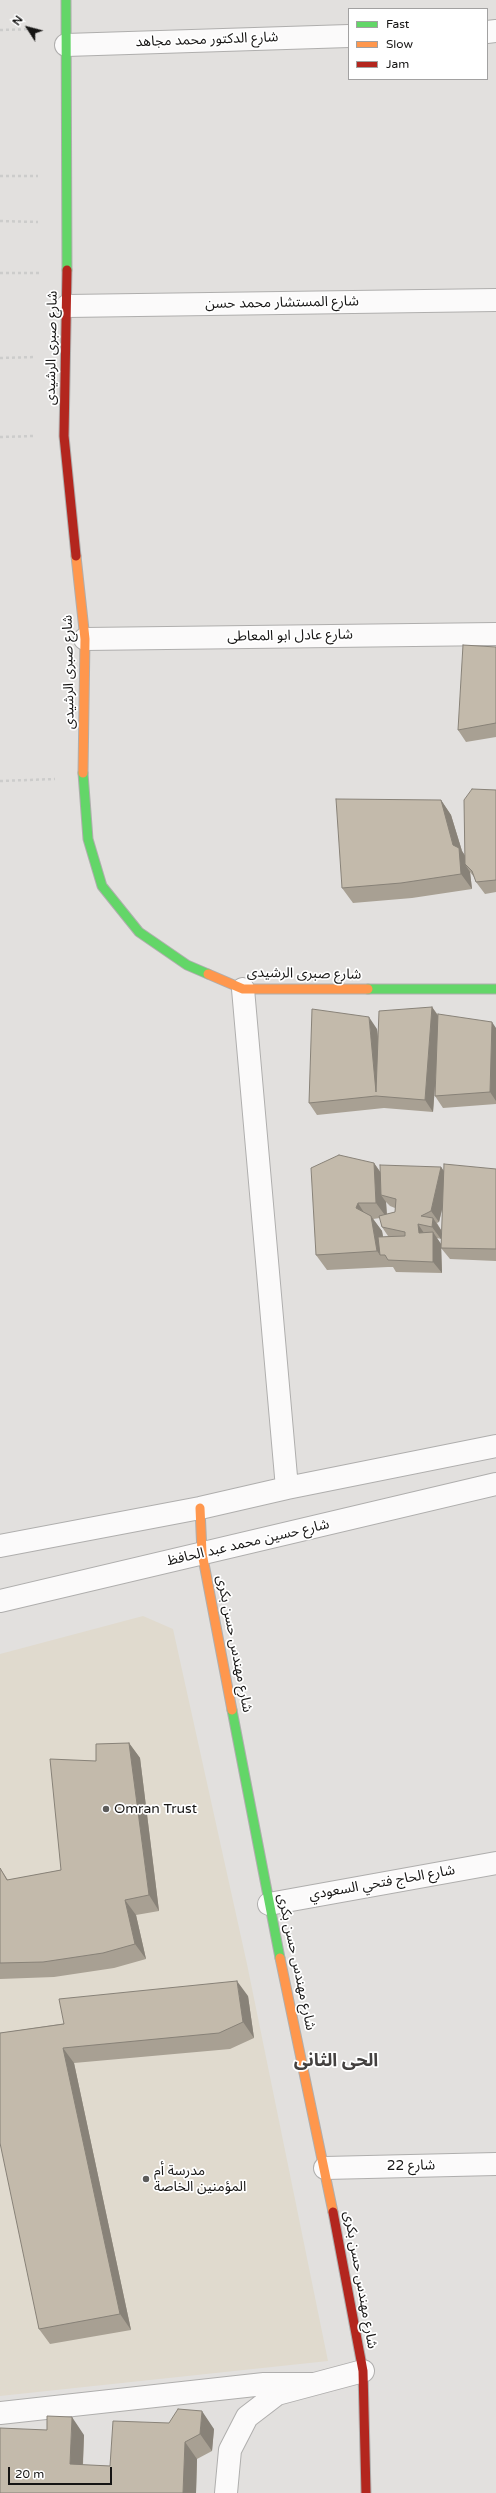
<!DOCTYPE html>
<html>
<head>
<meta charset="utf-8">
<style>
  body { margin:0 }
  #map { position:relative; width:496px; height:2493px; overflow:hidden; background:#e2e0de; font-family:"Varela Round",sans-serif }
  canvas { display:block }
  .legend { position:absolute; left:348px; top:8px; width:140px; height:72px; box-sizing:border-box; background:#fff; border:1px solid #a2a1a1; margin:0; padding:5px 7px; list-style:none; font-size:12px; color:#161514 }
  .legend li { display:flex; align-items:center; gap:8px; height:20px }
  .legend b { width:20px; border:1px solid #a2a1a1 }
  .north { position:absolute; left:8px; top:8px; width:40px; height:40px; -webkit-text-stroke:3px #fff; paint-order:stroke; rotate:306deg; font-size:11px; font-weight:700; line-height:16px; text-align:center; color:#161514 }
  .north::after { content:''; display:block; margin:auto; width:14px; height:18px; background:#161514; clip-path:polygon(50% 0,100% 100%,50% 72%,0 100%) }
  .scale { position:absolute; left:8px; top:2467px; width:104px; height:18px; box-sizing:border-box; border:2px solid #161514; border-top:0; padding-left:5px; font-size:12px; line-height:14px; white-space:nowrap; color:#161514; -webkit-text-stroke:3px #fff; paint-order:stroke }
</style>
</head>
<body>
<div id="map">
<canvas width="496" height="2493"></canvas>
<ul class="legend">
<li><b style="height:5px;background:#63d668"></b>Fast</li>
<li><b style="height:5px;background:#ff974d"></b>Slow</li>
<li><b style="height:5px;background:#b3261e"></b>Jam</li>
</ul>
<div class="north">N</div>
<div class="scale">20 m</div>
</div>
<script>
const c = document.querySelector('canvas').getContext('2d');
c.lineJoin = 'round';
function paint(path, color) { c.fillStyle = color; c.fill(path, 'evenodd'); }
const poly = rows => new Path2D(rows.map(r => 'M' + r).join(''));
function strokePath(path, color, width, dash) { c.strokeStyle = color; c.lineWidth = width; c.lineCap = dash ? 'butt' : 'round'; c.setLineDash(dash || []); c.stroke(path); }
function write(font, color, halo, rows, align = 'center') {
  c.font = font + ' "Varela Round","Noto Sans Arabic",sans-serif'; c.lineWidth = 3.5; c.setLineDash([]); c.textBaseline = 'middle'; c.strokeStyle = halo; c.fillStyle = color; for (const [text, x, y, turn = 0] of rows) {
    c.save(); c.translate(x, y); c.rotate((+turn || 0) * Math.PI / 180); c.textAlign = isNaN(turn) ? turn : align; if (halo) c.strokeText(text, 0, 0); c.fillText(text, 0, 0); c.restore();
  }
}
paint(poly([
  [143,1616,173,1629,247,1964,328,2361,0,2396,0,1654]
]), '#e0dace');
const street = poly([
  [487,32,496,31],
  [66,45,349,36],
  [67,306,496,300],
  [85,639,496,634],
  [243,989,287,1488],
  [0,1546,200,1508,287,1488,496,1446],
  [0,1601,496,1484],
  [269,1904,496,1863],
  [325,2168,496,2164],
  [0,2413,264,2384,313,2384],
  [226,2493,230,2450,247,2417,277,2394,363,2371]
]);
const fast = poly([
  [66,0,67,270],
  [83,773,88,839,102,886,139,932,187,965,208,974],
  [368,989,496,989],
  [232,1710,280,1958]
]);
const slow = poly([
  [76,556,85,639,83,773],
  [208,974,243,989,368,989],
  [200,1508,202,1553,232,1710],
  [280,1958,333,2212]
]);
const jam = poly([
  [67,270,64,436,76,556],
  [333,2212,363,2371,366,2493]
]);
strokePath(street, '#afaead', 24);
strokePath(fast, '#afaead', 11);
strokePath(slow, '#afaead', 11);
strokePath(jam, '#afaead', 11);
strokePath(poly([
  [0,30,37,29],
  [0,176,38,176],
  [0,221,38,222],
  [0,273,39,273],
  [0,358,36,357],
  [0,437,34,436],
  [0,781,55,779]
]), '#cccccb', 2.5, [3, 3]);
strokePath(street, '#fbfafa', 22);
strokePath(fast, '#63d668', 9);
strokePath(slow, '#ff974d', 9);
strokePath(jam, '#b3261e', 9);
paint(poly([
  [496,647,496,737,466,742,458,730],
  [496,790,496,892,485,894,476,882,474,877,470,872,472,889,412,898,353,903,342,888,441,800,451,815,462,851,465,856],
  [432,1007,438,1015,496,1028,496,1104,443,1108,435,1096,436,1073,433,1112,384,1108,317,1115,309,1103,377,1029,378,1036],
  [374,1163,381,1173,441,1167,444,1171,496,1169,496,1261,450,1259,441,1248,443,1206,439,1222,437,1223,441,1230,441,1239,437,1238,441,1244,442,1273,396,1272,393,1267,388,1267,327,1270,316,1255],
  [386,1202,390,1206,395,1208,395,1212,387,1214],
  [380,1218,382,1227,388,1236,383,1237,382,1231,373,1219],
  [129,1743,140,1758,159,1911,136,1915,146,1959,114,1968,54,1977,0,1979,0,1868,8,1880,61,1870,96,1761],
  [248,1996,254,2038,230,2049,74,2063,131,2330,50,2344,39,2329,0,2033],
  [169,2423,214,2429,212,2451,197,2459,196,2493,0,2493,84,2435,83,2465,110,2466]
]), '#a8a093');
paint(poly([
  [441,800,451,815,462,851,470,863,465,864,470,872,472,889,461,874],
  [432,1007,440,1019,433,1112,425,1100],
  [369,1017,377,1029,383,1097,376,1092],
  [492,1022,496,1028,496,1101,490,1092],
  [374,1163,385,1179,381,1195,386,1202,387,1218,376,1203],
  [441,1167,449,1179,439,1222,431,1211],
  [358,1203,368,1219,356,1208],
  [371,1216,382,1231,387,1258,385,1255,380,1255,377,1251],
  [433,1218,441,1230,441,1239,432,1227],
  [418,1224,426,1236,419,1233],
  [433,1232,441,1244,442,1273,433,1262],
  [129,1743,140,1758,159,1911,149,1895],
  [125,1900,136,1915,146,1959,135,1944],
  [237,1981,248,1996,254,2038,243,2022],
  [63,2048,74,2063,131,2330,120,2314],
  [202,2411,214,2429,212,2451,200,2434],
  [72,2417,84,2435,82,2482,70,2464],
  [185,2442,197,2459,196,2493,183,2493]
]), '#888278');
const building = poly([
  [463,645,496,647,496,723,458,730,463,645],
  [472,789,496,790,496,880,476,882,472,871,465,864,464,800,472,789],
  [336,799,441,800,453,845,459,848,461,874,401,883,342,888,336,799],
  [432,1007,425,1100,376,1096,309,1103,312,1009,369,1017,376,1092,379,1011,432,1007],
  [438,1014,492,1022,490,1092,435,1096,438,1014],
  [339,1155,374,1163,376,1203,358,1203,356,1208,371,1216,377,1251,316,1255,311,1168,339,1155],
  [444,1164,496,1169,496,1249,441,1248,444,1164],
  [380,1165,441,1167,431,1211,421,1216,433,1218,432,1227,418,1224,419,1233,433,1232,433,1262,388,1260,385,1255,380,1255,378,1237,405,1236,405,1232,382,1227,379,1216,395,1212,396,1199,381,1195,380,1165],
  [129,1743,149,1895,125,1900,135,1944,103,1953,43,1962,0,1963,0,1868,7,1880,61,1870,50,1759,96,1761,96,1744,129,1743],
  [237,1981,243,2022,219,2033,63,2048,120,2314,39,2329,0,2143,0,2033,64,2024,59,1999,237,1981],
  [178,2409,202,2411,200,2434,185,2442,183,2493,0,2493,0,2428,47,2430,47,2416,72,2417,70,2464,110,2466,113,2421,169,2423,178,2409]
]);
paint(building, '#c3baab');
strokePath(building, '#888278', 1);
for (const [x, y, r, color] of [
  [106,1809,4,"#5d5c5b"],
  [146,2179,4,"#5d5c5b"]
]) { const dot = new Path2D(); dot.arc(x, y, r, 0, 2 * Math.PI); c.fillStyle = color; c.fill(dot); strokePath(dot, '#fff', 1.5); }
write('14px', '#161514', '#fff', [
  ["شارع الدكتور محمد مجاهد",207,40,-2],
  ["شارع المستشار محمد حسن",282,303,-1],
  ["شارع صبرى الرشيدى",52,348,-89],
  ["شارع عادل ابو المعاطى",290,636,-1],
  ["شارع صبرى الرشيدى",69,672,-91],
  ["شارع صبرى الرشيدى",304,974,1],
  ["شارع حسين محمد عبد الحافظ",248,1543,-13],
  ["شارع مهندس حسن بكرى",234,1644,79],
  ["شارع الحاج فتحي السعودي",382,1883,-10],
  ["شارع مهندس حسن بكرى",296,1962,78],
  ["شارع 22",411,2166,-1],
  ["شارع مهندس حسن بكرى",360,2280,80]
]);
write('14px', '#161514', '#fff', [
  ["Omran Trust",114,1809],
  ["مدرسة أم",154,2171],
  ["المؤمنين الخاصة",154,2187]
], 'left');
write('bold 18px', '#43403f', '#fff', [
  ["الحى الثانى",336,2061]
]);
</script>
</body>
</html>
